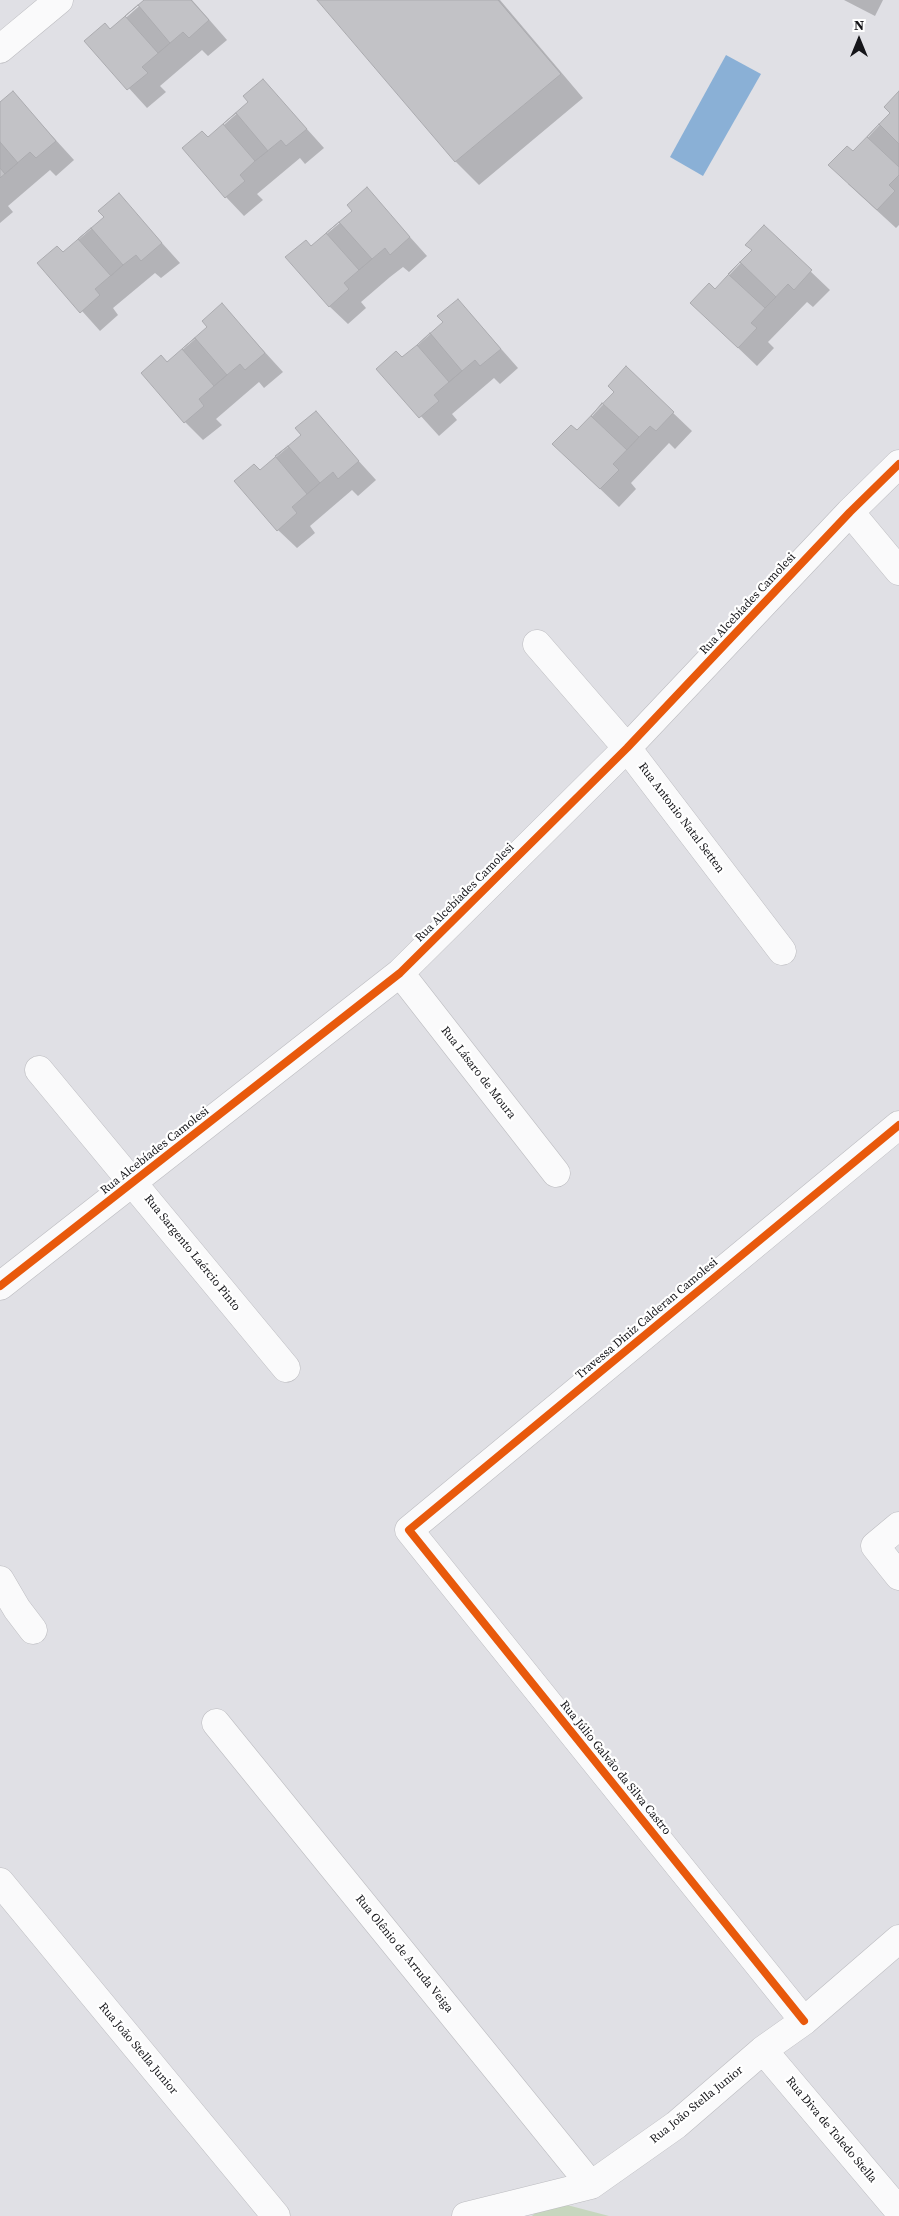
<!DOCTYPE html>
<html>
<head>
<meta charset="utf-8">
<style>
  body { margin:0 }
  #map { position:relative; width:899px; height:2216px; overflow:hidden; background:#e0e0e5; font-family:"Source Serif 4",serif }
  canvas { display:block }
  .north { position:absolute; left:834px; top:15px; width:50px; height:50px; -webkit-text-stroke:4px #fff; paint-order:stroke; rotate:0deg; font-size:14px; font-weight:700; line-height:20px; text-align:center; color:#151519 }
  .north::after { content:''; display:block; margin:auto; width:18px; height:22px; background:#151519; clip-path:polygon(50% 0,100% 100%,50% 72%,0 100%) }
</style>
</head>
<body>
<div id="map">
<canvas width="899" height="2216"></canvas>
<div class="north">N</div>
</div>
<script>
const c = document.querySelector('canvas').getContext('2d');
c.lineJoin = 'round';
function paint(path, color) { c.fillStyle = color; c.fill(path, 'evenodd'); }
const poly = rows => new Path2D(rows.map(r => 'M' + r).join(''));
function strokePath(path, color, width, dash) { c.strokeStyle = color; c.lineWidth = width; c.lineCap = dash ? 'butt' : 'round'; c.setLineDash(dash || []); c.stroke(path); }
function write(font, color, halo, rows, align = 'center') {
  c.font = font + ' "Source Serif 4",serif'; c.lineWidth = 4.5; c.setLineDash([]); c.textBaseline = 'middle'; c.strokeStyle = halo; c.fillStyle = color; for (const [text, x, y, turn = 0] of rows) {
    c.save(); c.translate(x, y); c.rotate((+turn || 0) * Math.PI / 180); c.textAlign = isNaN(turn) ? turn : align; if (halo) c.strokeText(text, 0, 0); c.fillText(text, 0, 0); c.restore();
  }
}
paint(poly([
  [548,2200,609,2216,532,2216]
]), '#c7d6be');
paint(poly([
  [726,55,761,74,703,176,670,157]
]), '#8ab0d6');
paint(poly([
  [146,0,192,0,227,40,208,56,202,50,160,86,166,92,147,108,86,41,111,31],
  [319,0,500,0,583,98,479,185,456,162],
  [844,0,883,0,875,16],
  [263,80,324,148,305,164,300,158,257,194,263,200,244,216,226,197,208,139,250,102],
  [13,93,74,160,56,176,50,170,8,206,13,212,0,223,0,104],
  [899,93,899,225,896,228,848,184,853,153,891,113],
  [367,189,427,256,409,272,403,267,390,277,361,302,366,308,348,324,329,306,311,247,354,211],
  [119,195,180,263,161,278,155,273,113,308,118,315,100,331,39,263,63,253,105,217],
  [764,227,830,290,813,307,807,302,768,342,774,348,757,366,710,321,715,290,753,250],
  [458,300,518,368,500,384,494,378,452,414,457,420,439,436,378,369,402,359,444,322],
  [222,305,283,372,264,388,259,382,216,419,222,425,203,440,185,422,167,363,209,327],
  [626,368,692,431,675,449,669,443,631,483,636,489,619,507,573,463,577,432,615,392],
  [315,413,376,480,358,496,352,490,310,526,315,533,297,548,278,530,260,471,302,435]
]), '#0003');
const building = poly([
  [144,0,191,0,209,20,189,38,183,32,142,67,148,73,127,90,84,41,105,23,110,29,144,0],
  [317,0,498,0,561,74,455,162,317,0],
  [138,5,170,43,158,53,125,16,138,5],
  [263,79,307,129,286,146,281,140,255,161,240,175,245,181,225,198,182,148,202,131,208,137,248,102,243,96,263,79],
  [13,91,56,141,36,158,30,152,0,178,0,102,13,91],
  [899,91,899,175,889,185,895,191,877,210,828,165,847,146,853,151,890,113,884,107,899,91],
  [236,113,268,151,255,161,223,124,236,113],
  [879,124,899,144,899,167,867,137,879,124],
  [0,142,18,163,5,174,0,168,0,142],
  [367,187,410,237,390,255,385,248,372,259,344,283,349,289,329,307,285,257,306,240,311,246,352,211,347,205,367,187],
  [119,193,162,243,141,261,136,255,123,265,95,289,100,295,80,313,37,263,57,246,63,252,104,217,98,211,119,193],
  [339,222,372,259,359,270,326,233,339,222],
  [764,225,812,270,794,290,788,284,751,323,757,328,738,348,690,303,709,283,715,289,740,262,752,250,745,245,764,225],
  [91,228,123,265,111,276,78,239,91,228],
  [740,262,776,297,765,308,728,274,740,262],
  [458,299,501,349,480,366,475,360,449,382,434,395,439,401,419,418,376,369,396,351,402,357,417,345,443,322,437,316,458,299],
  [222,303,265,353,245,370,240,364,214,386,199,399,204,406,184,423,141,373,161,355,167,362,207,327,202,321,222,303],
  [430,333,462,371,449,382,417,345,430,333],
  [195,338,227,375,214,386,182,349,195,338],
  [626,366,674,412,656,431,650,426,613,464,619,470,600,489,552,444,571,425,577,430,614,392,608,386,626,366],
  [602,403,639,437,627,450,591,416,602,403],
  [316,411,359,461,338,479,333,472,307,494,292,507,297,513,277,531,234,481,254,464,260,470,301,435,295,428,316,411],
  [288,446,320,483,307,494,275,456,288,446]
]);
paint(building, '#c2c2c6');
strokePath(building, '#ababaf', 1);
const minor = poly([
  [0,49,59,0],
  [850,512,899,571],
  [537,644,627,748,782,951],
  [400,973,556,1173],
  [39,1070,286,1368],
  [0,1286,400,973,627,748,850,512,899,464],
  [899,1526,875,1546,899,1576],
  [0,1580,17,1609,33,1630],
  [216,1723,591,2185],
  [0,1882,276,2216],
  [804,2021,409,1530,899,1125],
  [763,2050,899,2211],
  [466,2216,591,2185,676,2125,763,2050,804,2021,899,1939]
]);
strokePath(minor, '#bcbcc0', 29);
strokePath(minor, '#fafafb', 28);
strokePath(poly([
  [0,1286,400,973,627,748,850,512,899,464],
  [804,2021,409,1530,899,1125]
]), '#e8590c', 8);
write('12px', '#151519', '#fff', [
  ["Rua Alcebíades Camolesi",748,604,-47],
  ["Rua Antonio Natal Setten",681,818,53],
  ["Rua Alcebíades Camolesi",465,893,-45],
  ["Rua Lásaro de Moura",478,1073,52],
  ["Rua Alcebíades Camolesi",155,1151,-38],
  ["Rua Sargento Laércio Pinto",192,1253,51],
  ["Travessa Diniz Calderan Camolesi",647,1319,-40],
  ["Rua Júlio Galvão da Silva Castro",615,1768,51],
  ["Rua Olênio de Arruda Veiga",404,1954,51],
  ["Rua João Stella Junior",138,2049,50],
  ["Rua João Stella Junior",697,2105,-39],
  ["Rua Diva de Toledo Stella",831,2130,50]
]);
</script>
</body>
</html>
